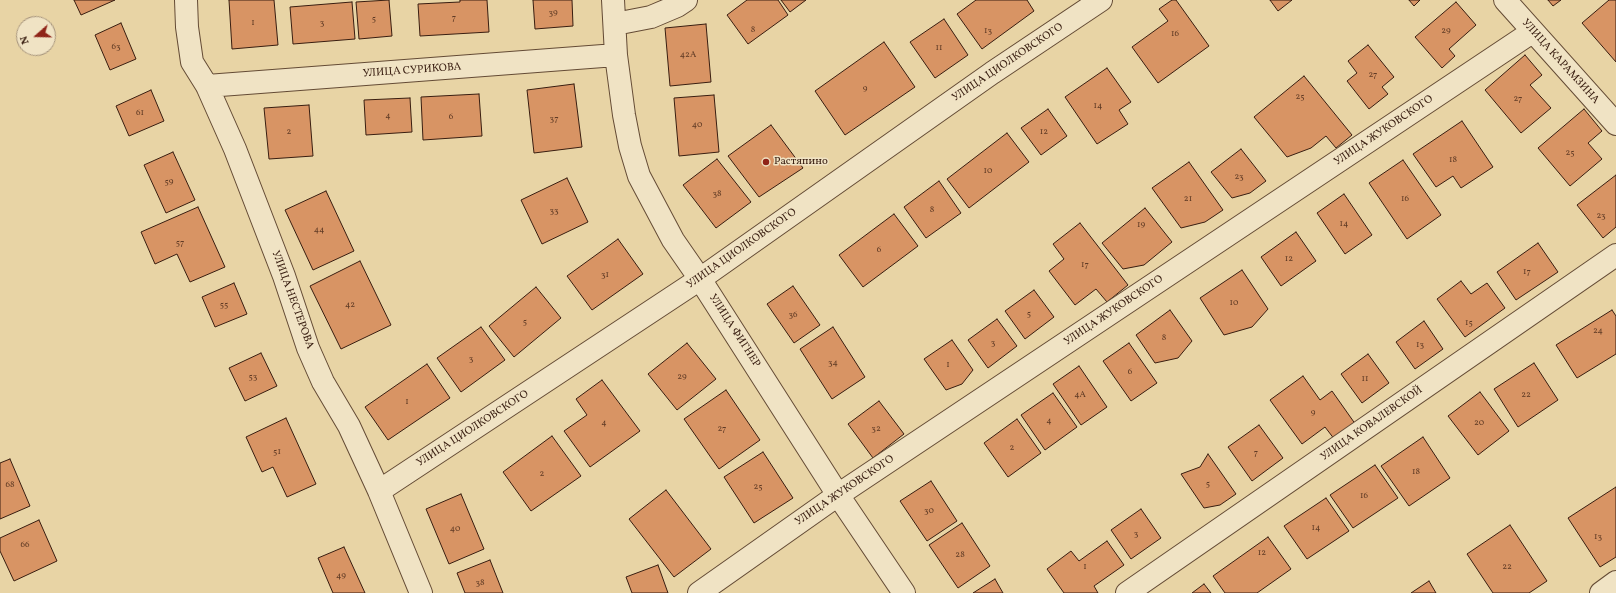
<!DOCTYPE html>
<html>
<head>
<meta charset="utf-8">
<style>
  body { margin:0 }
  #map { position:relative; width:1616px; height:593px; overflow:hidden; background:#e8d4a5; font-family:Vollkorn,serif }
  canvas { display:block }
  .north { position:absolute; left:16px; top:16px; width:40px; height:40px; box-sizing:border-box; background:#f0e3c4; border:1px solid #a6947c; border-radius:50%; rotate:250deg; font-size:11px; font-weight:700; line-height:16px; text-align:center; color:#381d10 }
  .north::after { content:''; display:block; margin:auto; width:14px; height:18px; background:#8f2418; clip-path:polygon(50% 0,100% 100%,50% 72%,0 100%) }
</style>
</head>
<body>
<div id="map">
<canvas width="1616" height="593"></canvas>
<div class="north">N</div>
</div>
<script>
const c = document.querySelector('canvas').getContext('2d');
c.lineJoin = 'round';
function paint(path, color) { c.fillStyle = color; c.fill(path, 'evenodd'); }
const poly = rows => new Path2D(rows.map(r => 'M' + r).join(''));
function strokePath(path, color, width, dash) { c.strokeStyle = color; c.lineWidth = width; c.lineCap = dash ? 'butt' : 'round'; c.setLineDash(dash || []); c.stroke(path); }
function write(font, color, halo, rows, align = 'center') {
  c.font = font + ' Vollkorn,serif'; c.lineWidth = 3; c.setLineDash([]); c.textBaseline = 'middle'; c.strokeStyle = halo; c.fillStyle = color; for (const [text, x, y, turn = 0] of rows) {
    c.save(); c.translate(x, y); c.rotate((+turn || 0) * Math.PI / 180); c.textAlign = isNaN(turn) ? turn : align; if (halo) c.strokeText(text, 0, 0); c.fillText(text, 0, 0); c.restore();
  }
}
const building = poly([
  [74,0,115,0,81,15,74,0],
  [229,0,274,0,278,45,232,49,229,0],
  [389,0,392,36,359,39,356,2,389,0],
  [460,0,487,0,489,32,420,36,418,4,460,2,460,0],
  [533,0,572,0,573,26,535,29,533,0],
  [747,0,778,0,788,15,748,44,727,15,747,0],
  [781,0,806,0,790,12,781,0],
  [976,0,1027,0,1034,11,982,49,957,14,976,0],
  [1172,0,1176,0,1209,46,1158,83,1132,47,1168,21,1159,9,1172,0],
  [1270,0,1292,0,1278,11,1270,0],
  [1409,0,1420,0,1414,6,1409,0],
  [1548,0,1561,0,1553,6,1548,0],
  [1609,0,1616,0,1616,62,1582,23,1609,0],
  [352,2,355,39,293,44,290,7,352,2],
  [1456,2,1476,25,1449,49,1455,56,1442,68,1415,37,1456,2],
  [944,19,968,55,935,78,910,42,944,19],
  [121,23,136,59,110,70,95,35,121,23],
  [706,24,711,82,670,86,665,28,706,24],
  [884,42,915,87,845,135,815,91,884,42],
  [1368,45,1394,77,1382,87,1388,94,1369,109,1347,81,1357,73,1348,61,1368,45],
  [1525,55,1542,75,1530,85,1551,108,1521,133,1485,90,1525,55],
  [1107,68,1131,102,1119,110,1128,124,1097,144,1065,97,1107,68],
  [1304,76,1352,135,1336,148,1326,136,1311,148,1287,157,1254,117,1304,76],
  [574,84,582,147,534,153,527,90,574,84],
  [151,90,164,121,129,136,116,106,151,90],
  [479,94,482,136,423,140,421,97,479,94],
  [714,95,719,152,679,156,674,98,714,95],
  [410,98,412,132,366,135,364,100,410,98],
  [309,105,313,156,269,159,264,108,309,105],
  [1048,109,1067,136,1041,155,1021,128,1048,109],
  [1584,109,1602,131,1588,143,1602,159,1570,186,1538,148,1584,109],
  [1462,121,1493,167,1461,188,1453,176,1436,187,1413,154,1462,121],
  [771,125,803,168,759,197,728,156,771,125],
  [1007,133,1029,162,969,208,947,179,1007,133],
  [1241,149,1266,181,1250,193,1232,198,1211,172,1241,149],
  [173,152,195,200,166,213,144,165,173,152],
  [717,159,751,202,716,228,683,185,717,159],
  [1403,160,1441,215,1407,239,1369,183,1403,160],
  [1189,162,1223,210,1205,222,1181,228,1152,188,1189,162],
  [1616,175,1616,227,1603,238,1577,205,1616,175],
  [567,178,588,222,542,244,521,200,567,178],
  [939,181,961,213,926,238,904,207,939,181],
  [326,191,354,251,313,270,285,210,326,191],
  [1344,194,1372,235,1345,254,1317,213,1344,194],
  [198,207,225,267,190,282,177,254,155,264,141,232,198,207],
  [1145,208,1172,242,1144,265,1123,269,1102,243,1145,208],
  [894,214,918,246,863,287,839,255,894,214],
  [1080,223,1128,285,1107,302,1096,289,1075,305,1049,271,1064,259,1053,244,1080,223],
  [1296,232,1316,261,1281,286,1261,257,1296,232],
  [618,239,643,274,592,310,567,276,618,239],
  [1538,243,1558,272,1516,300,1497,272,1538,243],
  [360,261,391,325,341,349,310,286,360,261],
  [1242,270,1268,309,1252,327,1224,335,1200,298,1242,270],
  [1461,281,1471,294,1487,283,1505,308,1465,337,1437,299,1461,281],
  [234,283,247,314,215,327,202,297,234,283],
  [793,286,820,325,794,343,767,304,793,286],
  [536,287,561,318,514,357,489,326,536,287],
  [1034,290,1054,317,1025,339,1005,311,1034,290],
  [1170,310,1192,341,1178,358,1155,363,1136,335,1170,310],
  [1612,310,1616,316,1616,354,1577,378,1556,345,1612,310],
  [997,319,1017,346,988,368,968,340,997,319],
  [1424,321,1443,349,1415,369,1396,342,1424,321],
  [481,327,505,360,461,392,437,358,481,327],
  [833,327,865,377,832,399,800,349,833,327],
  [952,340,973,370,962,384,946,390,924,359,952,340],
  [687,343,716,379,677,410,648,374,687,343],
  [1129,343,1157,383,1131,401,1103,361,1129,343],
  [261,353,277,386,245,401,229,368,261,353],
  [1368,354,1389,383,1362,403,1341,374,1368,354],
  [1534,363,1558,400,1518,427,1494,389,1534,363],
  [427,364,450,398,388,440,365,407,427,364],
  [1079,366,1107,407,1081,425,1053,384,1079,366],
  [1303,376,1320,400,1332,391,1356,425,1335,440,1325,427,1302,444,1270,400,1303,376],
  [602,380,640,431,590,467,564,431,587,415,576,399,602,380],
  [726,390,760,440,719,469,684,419,726,390],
  [1480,392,1509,431,1478,455,1448,416,1480,392],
  [1053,393,1077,427,1045,450,1021,415,1053,393],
  [879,401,904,434,873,458,848,424,879,401],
  [286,418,316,484,287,497,273,467,262,472,246,437,286,418],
  [1017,419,1041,453,1008,477,984,443,1017,419],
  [1259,425,1283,458,1252,481,1228,447,1259,425],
  [552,436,581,476,531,511,503,472,552,436],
  [1423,437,1450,478,1409,506,1381,466,1423,437],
  [763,452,793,498,754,523,724,477,763,452],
  [1208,454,1236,494,1220,505,1204,508,1181,474,1200,467,1208,454],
  [10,459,30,506,0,519,0,463,10,459],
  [1375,465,1398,498,1353,528,1330,495,1375,465],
  [931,481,957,521,927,541,900,501,931,481],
  [1616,487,1616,557,1600,567,1568,518,1616,487],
  [666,490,711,549,674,577,629,519,666,490],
  [461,494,484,549,449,564,426,509,461,494],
  [1326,498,1349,531,1307,559,1284,526,1326,498],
  [1141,509,1161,538,1131,559,1111,530,1141,509],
  [39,520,57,561,14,581,0,551,0,538,39,520],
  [962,523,990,566,958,588,929,545,962,523],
  [1510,525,1547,581,1529,593,1493,593,1467,554,1510,525],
  [1268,537,1291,569,1257,593,1225,593,1213,576,1268,537],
  [1107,541,1124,565,1094,586,1098,593,1064,593,1047,569,1071,551,1079,561,1107,541],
  [344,547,365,593,333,593,318,558,344,547],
  [490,560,503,593,465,593,457,573,490,560],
  [658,565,668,593,632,593,626,577,658,565],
  [995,579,1003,593,973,593,995,579],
  [1429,581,1436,593,1411,593,1429,581],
  [1204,584,1211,593,1192,593,1204,584]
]);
paint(building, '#d89464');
strokePath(building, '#381d10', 1);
const street = poly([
  [186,0,187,27,192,62,207,86,235,149,284,276,308,348,323,382,349,426,379,491,421,593],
  [613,0,616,55,624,115,630,146,639,176,673,240,700,279,838,495,904,593],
  [1505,0,1616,124],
  [615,24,651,17,677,6,686,0],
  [207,86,616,55],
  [379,491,700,279,992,73,1101,0],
  [699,593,838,495,1532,32],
  [1127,593,1616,255],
  [1601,593,1616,582]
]);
strokePath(street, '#644b35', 24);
strokePath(street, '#f0e3c4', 22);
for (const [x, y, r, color] of [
  [766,162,4,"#8f2418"]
]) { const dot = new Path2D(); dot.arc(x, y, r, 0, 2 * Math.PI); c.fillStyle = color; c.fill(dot); strokePath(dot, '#f0e3c4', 1.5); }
write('9px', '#603b25', null, [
  ["39",553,13],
  ["7",454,18],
  ["5",374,19],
  ["1",253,23],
  ["3",322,23],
  ["8",753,30],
  ["13",988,31],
  ["29",1446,31],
  ["16",1175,34],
  ["63",116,47],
  ["11",939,48],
  ["42А",688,55],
  ["27",1373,75],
  ["9",865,89],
  ["25",1300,97],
  ["27",1518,99],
  ["14",1098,106],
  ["61",140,113],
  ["4",388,116],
  ["6",451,117],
  ["37",554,119],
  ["40",697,125],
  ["2",289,132],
  ["12",1044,132],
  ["25",1570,153],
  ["18",1453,160],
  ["10",988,171],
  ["23",1239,177],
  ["59",169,182],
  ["38",717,194],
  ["21",1188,199],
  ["16",1405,199],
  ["8",932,210],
  ["33",554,211],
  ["23",1601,216],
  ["14",1344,224],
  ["19",1141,225],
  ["44",319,230],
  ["57",180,243],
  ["6",879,250],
  ["12",1289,259],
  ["17",1085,265],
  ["17",1527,272],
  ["31",605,275],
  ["10",1234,303],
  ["55",224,305],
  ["42",350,305],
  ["5",1029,314],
  ["36",793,315],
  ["5",525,322],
  ["15",1469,323],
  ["24",1598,331],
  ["8",1164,338],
  ["3",993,343],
  ["13",1420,345],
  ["3",471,359],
  ["34",833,363],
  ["1",948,365],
  ["6",1130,372],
  ["53",253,377],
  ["29",682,377],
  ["11",1365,379],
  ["4А",1080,395],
  ["22",1526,395],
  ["1",407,402],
  ["9",1313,413],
  ["4",1049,421],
  ["4",604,423],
  ["20",1479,423],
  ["27",722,429],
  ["32",876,429],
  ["2",1012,448],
  ["51",277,452],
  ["7",1256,453],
  ["18",1416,472],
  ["2",542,474],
  ["5",1208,484],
  ["68",10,485],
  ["25",758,487],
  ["16",1364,496],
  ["30",929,511],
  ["14",1316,528],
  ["40",455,529],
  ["3",1136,534],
  ["13",1598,537],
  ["66",25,545],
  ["12",1262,553],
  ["28",960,555],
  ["1",1085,567],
  ["22",1507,567],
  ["49",341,576],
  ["38",480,583]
]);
write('11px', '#381d10', '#f0e3c4', [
  ["УЛИЦА КАРАМЗИНА",1560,62,48],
  ["УЛИЦА ЦИОЛКОВСКОГО",1008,63,-34],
  ["УЛИЦА СУРИКОВА",412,71,-4],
  ["УЛИЦА ЖУКОВСКОГО",1384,131,-34],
  ["УЛИЦА ЦИОЛКОВСКОГО",742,249,-35],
  ["УЛИЦА НЕСТЕРОВА",292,300,70],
  ["УЛИЦА ЖУКОВСКОГО",1114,311,-34],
  ["УЛИЦА ФИГНЕР",734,331,57],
  ["УЛИЦА КОВАЛЕВСКОЙ",1372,424,-35],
  ["УЛИЦА ЦИОЛКОВСКОГО",473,429,-33],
  ["УЛИЦА ЖУКОВСКОГО",845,491,-34]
]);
write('11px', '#381d10', '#f0e3c4', [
  ["Растяпино",774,162]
], 'left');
</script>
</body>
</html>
